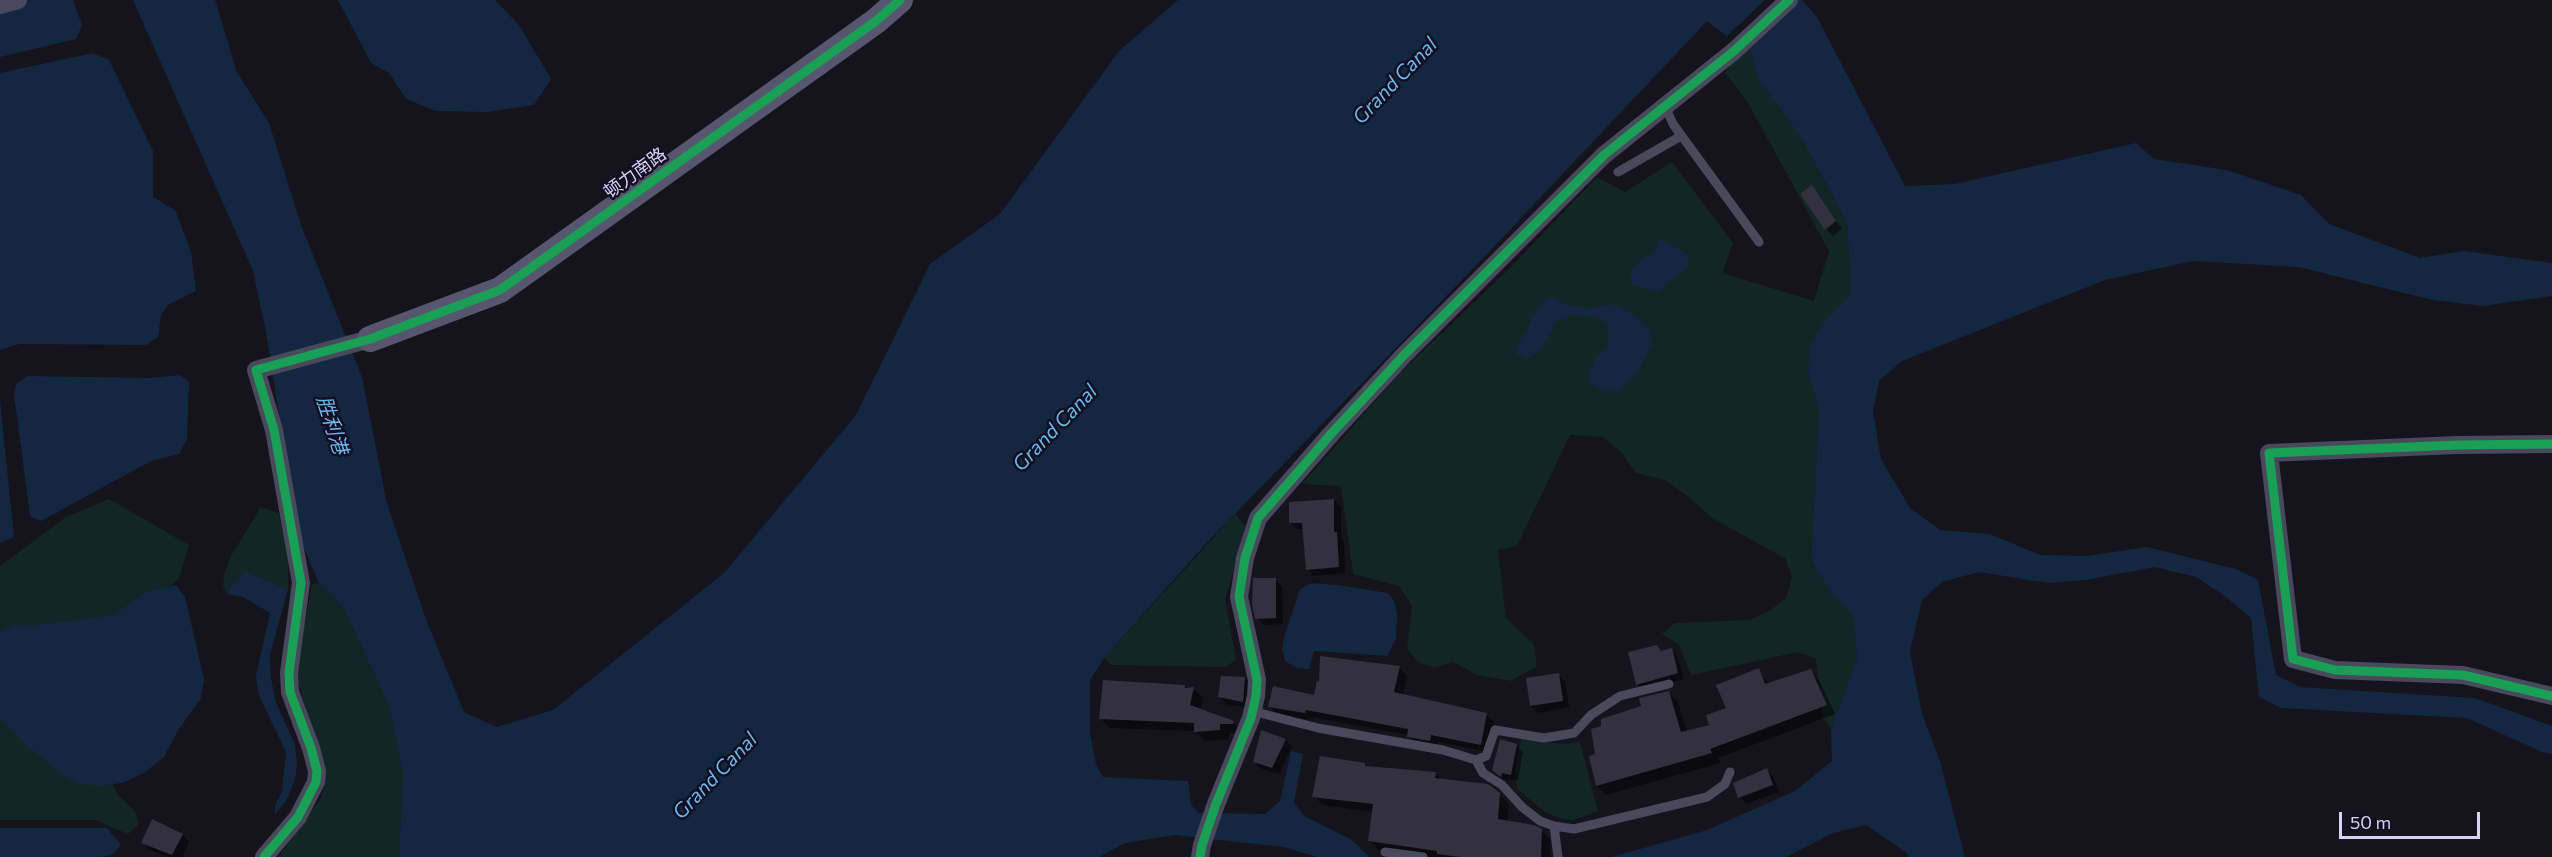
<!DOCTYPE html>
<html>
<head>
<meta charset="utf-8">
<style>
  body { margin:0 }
  #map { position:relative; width:2552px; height:857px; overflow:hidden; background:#15131c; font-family:Commissioner,sans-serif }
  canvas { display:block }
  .scale { position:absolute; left:2339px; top:812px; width:141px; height:27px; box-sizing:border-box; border:3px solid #d6d3fb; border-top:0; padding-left:8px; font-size:18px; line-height:21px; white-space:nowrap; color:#d6d3fb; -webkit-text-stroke:4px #120f20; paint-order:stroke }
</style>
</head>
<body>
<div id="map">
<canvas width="2552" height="857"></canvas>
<div class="scale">50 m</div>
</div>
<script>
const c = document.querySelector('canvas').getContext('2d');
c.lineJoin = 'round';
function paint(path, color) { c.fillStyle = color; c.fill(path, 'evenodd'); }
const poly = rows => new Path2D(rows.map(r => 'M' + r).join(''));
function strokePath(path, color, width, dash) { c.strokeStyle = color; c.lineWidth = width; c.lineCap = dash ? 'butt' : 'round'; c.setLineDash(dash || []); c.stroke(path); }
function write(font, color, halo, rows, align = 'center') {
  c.font = font + ' Commissioner,"Noto Sans SC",sans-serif'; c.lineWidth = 5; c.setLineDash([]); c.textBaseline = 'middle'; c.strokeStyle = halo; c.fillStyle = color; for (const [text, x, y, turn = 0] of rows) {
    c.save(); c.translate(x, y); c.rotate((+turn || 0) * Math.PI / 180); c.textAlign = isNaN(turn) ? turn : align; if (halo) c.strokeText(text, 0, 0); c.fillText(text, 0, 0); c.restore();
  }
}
paint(poly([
  [1746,32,1757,77,1800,136,1847,223,1851,295,1828,318,1808,372,1819,412,1811,561,1830,591,1853,616,1857,659,1831,729,1823,718,1816,659,1798,652,1691,675,1679,645,1662,634,1675,623,1749,620,1769,611,1786,598,1792,578,1786,559,1712,518,1689,497,1665,480,1636,473,1622,453,1603,437,1570,435,1517,546,1498,550,1506,618,1534,645,1537,666,1511,681,1477,675,1453,662,1434,668,1418,662,1407,649,1412,606,1399,586,1353,574,1341,486,1302,484,1399,374,1509,269,1597,177,1625,192,1672,162,1733,243,1722,273,1814,301,1829,251,1747,101,1725,73],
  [109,499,189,545,179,578,144,611,0,649,0,566,66,517],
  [261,507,279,513,288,559,288,589,247,572,230,587,227,594,223,586,224,574,231,556],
  [1235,514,1246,527,1225,600,1236,660,1225,667,1111,665,1105,657],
  [319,583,344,609,388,704,403,772,399,857,278,857,318,803,325,787,325,764,298,684,297,667,312,584],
  [0,701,109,773,117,794,135,811,139,824,128,834,96,820,0,820],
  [1521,739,1564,744,1580,742,1598,811,1573,820,1562,819,1545,812,1517,789,1515,770]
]), '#132626');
paint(poly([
  [0,0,73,0,82,25,76,39,0,57],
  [133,0,215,0,237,72,269,123,301,225,362,377,387,504,427,622,464,712,497,727,553,710,724,573,856,415,930,264,1000,214,1119,51,1178,0,1765,0,1727,36,1707,21,1490,251,1204,546,1105,657,1090,680,1090,734,1096,764,1103,777,1188,781,1191,805,1199,813,1265,814,1280,801,1291,751,1303,754,1294,803,1304,816,1352,840,1369,857,1317,857,1284,847,1175,835,1125,843,1099,857,399,857,403,772,388,704,344,609,319,583,298,534,266,332,253,271],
  [338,0,495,0,519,25,551,79,534,105,487,112,436,111,406,99,389,73,371,63],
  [1780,0,1802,0,1817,17,1905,186,1955,184,2136,143,2154,159,2227,170,2301,195,2329,224,2420,258,2464,251,2552,263,2552,296,2483,306,2432,300,2299,267,2193,261,2105,280,1902,361,1879,381,1873,411,1881,459,1910,508,1940,530,1990,534,2040,555,2086,556,2147,547,2236,569,2258,580,2276,675,2300,687,2475,698,2552,726,2552,754,2542,752,2467,718,2281,708,2259,697,2251,618,2225,596,2196,577,2155,567,2086,580,2048,583,1979,572,1942,582,1922,600,1910,652,1922,714,1940,761,1965,857,1909,857,1907,853,1866,825,1833,833,1786,857,1612,857,1707,830,1795,791,1832,761,1831,729,1857,659,1853,616,1830,591,1811,561,1819,412,1808,372,1810,343,1828,318,1851,295,1847,223,1800,136,1757,77,1746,32],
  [93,53,109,60,153,151,153,197,175,210,191,251,196,291,169,304,161,315,158,337,146,345,19,344,0,350,0,73],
  [1659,238,1688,254,1688,267,1658,293,1631,284,1631,272,1640,260,1655,252],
  [1552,297,1565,304,1590,308,1615,304,1638,317,1648,329,1653,343,1637,373,1618,391,1601,391,1590,383,1590,371,1595,359,1607,346,1609,332,1605,322,1592,317,1572,316,1557,321,1538,353,1526,360,1517,355,1519,342,1534,316,1542,302],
  [180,375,189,382,187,439,179,454,151,461,41,521,30,516,14,394,17,383,27,376,150,378],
  [0,399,14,537,0,543],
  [247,572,288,589,270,655,271,678,275,700,295,745,297,764,295,780,286,801,275,814,275,805,282,792,286,752,259,696,256,676,270,613,243,597,227,594,230,587,238,578],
  [1312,583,1337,585,1388,593,1394,601,1397,613,1396,639,1387,656,1314,651,1309,669,1297,668,1285,661,1282,649,1284,637,1300,589],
  [176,585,185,597,204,679,201,698,177,732,164,757,144,773,122,783,99,786,77,783,62,775,8,728,0,718,0,632,15,625,38,625,114,615,144,593],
  [0,828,107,828,121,845,112,855,100,857,0,857]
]), '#142741');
paint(poly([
  [1811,187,1842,229,1833,236,1826,229],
  [1334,500,1341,507,1341,538,1344,541,1345,573,1314,576,1307,569,1304,529,1297,529,1290,522],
  [1275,580,1282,587,1283,624,1264,625,1257,618],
  [1672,650,1678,657,1684,679,1644,691,1637,684,1661,652],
  [1399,668,1407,676,1403,696,1486,714,1494,722,1488,752,1438,742,1437,748,1416,744,1408,735,1313,717,1313,720,1277,714,1269,706,1316,697],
  [1758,670,1769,684,1810,671,1819,680,1835,714,1718,758,1720,763,1606,795,1597,786,1591,757,1597,755,1643,707,1669,693,1678,702,1687,732,1711,726,1728,709],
  [1558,675,1565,682,1569,707,1538,713,1531,706],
  [1244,678,1251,685,1250,708,1226,704,1220,697],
  [1185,686,1188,689,1194,689,1203,698,1200,710,1233,722,1243,733,1229,733,1229,739,1205,741,1195,731,1110,728,1100,718],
  [1263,732,1285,740,1292,747,1279,774,1262,769,1255,762],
  [1516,745,1523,752,1518,781,1508,779,1508,782,1493,770],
  [1365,764,1368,768,1435,773,1442,781,1499,794,1509,804,1507,822,1541,830,1550,840,1550,857,1419,857,1379,850,1370,841,1374,812,1323,805,1314,796],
  [1767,770,1773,777,1779,792,1746,804,1740,797,1734,784],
  [182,835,189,842,182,857,168,857,149,850,143,843]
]), '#0007');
paint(poly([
  [1812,185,1836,221,1825,230,1800,194],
  [1334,499,1334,532,1337,532,1339,567,1306,570,1302,523,1289,523,1289,502],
  [1253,578,1276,578,1276,618,1255,619,1252,604],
  [1657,645,1661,651,1672,648,1678,673,1636,685,1628,652],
  [1320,656,1400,666,1394,692,1487,713,1481,745,1431,735,1430,741,1407,737,1408,729,1306,710,1305,713,1268,707,1273,686,1314,695,1317,681,1319,682],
  [1759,668,1765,684,1811,669,1827,705,1710,749,1712,753,1596,786,1589,756,1595,754,1591,729,1601,726,1601,719,1641,706,1639,698,1669,691,1681,732,1709,725,1706,715,1726,708,1716,685],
  [1559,673,1563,701,1530,706,1526,678],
  [1221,676,1245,677,1243,702,1218,697],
  [1103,680,1185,685,1185,688,1194,687,1190,705,1234,721,1233,724,1220,724,1220,730,1194,732,1194,723,1099,719],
  [1261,730,1286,739,1272,768,1253,762],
  [1500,739,1517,744,1511,775,1502,773,1501,777,1492,770],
  [1320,756,1365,763,1365,766,1436,772,1435,778,1488,784,1500,793,1498,819,1534,825,1542,829,1541,857,1460,857,1437,854,1437,851,1368,841,1373,804,1312,797],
  [1767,768,1773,785,1738,798,1733,783],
  [152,819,183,834,172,855,141,843]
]), '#33313e');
strokePath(poly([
  [1665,106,1673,124,1759,242],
  [1618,172,1681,136],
  [1252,711,1318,728,1443,750,1476,760,1486,756,1495,730,1544,738,1574,733,1591,715,1620,696,1669,684],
  [1476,760,1483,773,1502,785,1522,807,1540,821,1554,826,1574,829,1707,797,1725,784,1730,772],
  [1554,826,1558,857],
  [1385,852,1423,857]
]), '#49495c', 9);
strokePath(poly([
  [0,5,18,0],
  [2552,444,2457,445,2269,453,2293,659,2335,670,2463,675,2552,696],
  [264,857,298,817,316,782,317,771,311,748,290,692,289,673,301,583,274,430,256,370,370,339],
  [1200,857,1202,845,1216,804,1251,718,1256,696,1257,680,1239,597,1245,558,1258,518,1331,434,1404,355,1604,155,1734,51,1789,0]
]), '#49495c', 18);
strokePath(poly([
  [370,339,500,290,876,21,900,0]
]), '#56566e', 26);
strokePath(poly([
  [2552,444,2457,445,2269,453,2293,659,2335,670,2463,675,2552,696],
  [264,857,298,817,316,782,317,771,311,748,290,692,289,673,301,583,274,430,256,370,370,339,500,290,876,21,900,0],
  [1200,857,1202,845,1216,804,1251,718,1256,696,1257,680,1239,597,1245,558,1258,518,1331,434,1404,355,1604,155,1734,51,1789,0]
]), '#1a9f57', 9);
write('18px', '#d6d3fb', '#120f20', [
  ["顿力南路",635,173,-36]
]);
write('italic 20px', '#6bb7f0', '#120f20', [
  ["Grand Canal",1395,81,-46],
  ["胜利港",332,425,72],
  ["Grand Canal",1055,428,-46],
  ["Grand Canal",715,776,-46]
]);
</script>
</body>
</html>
